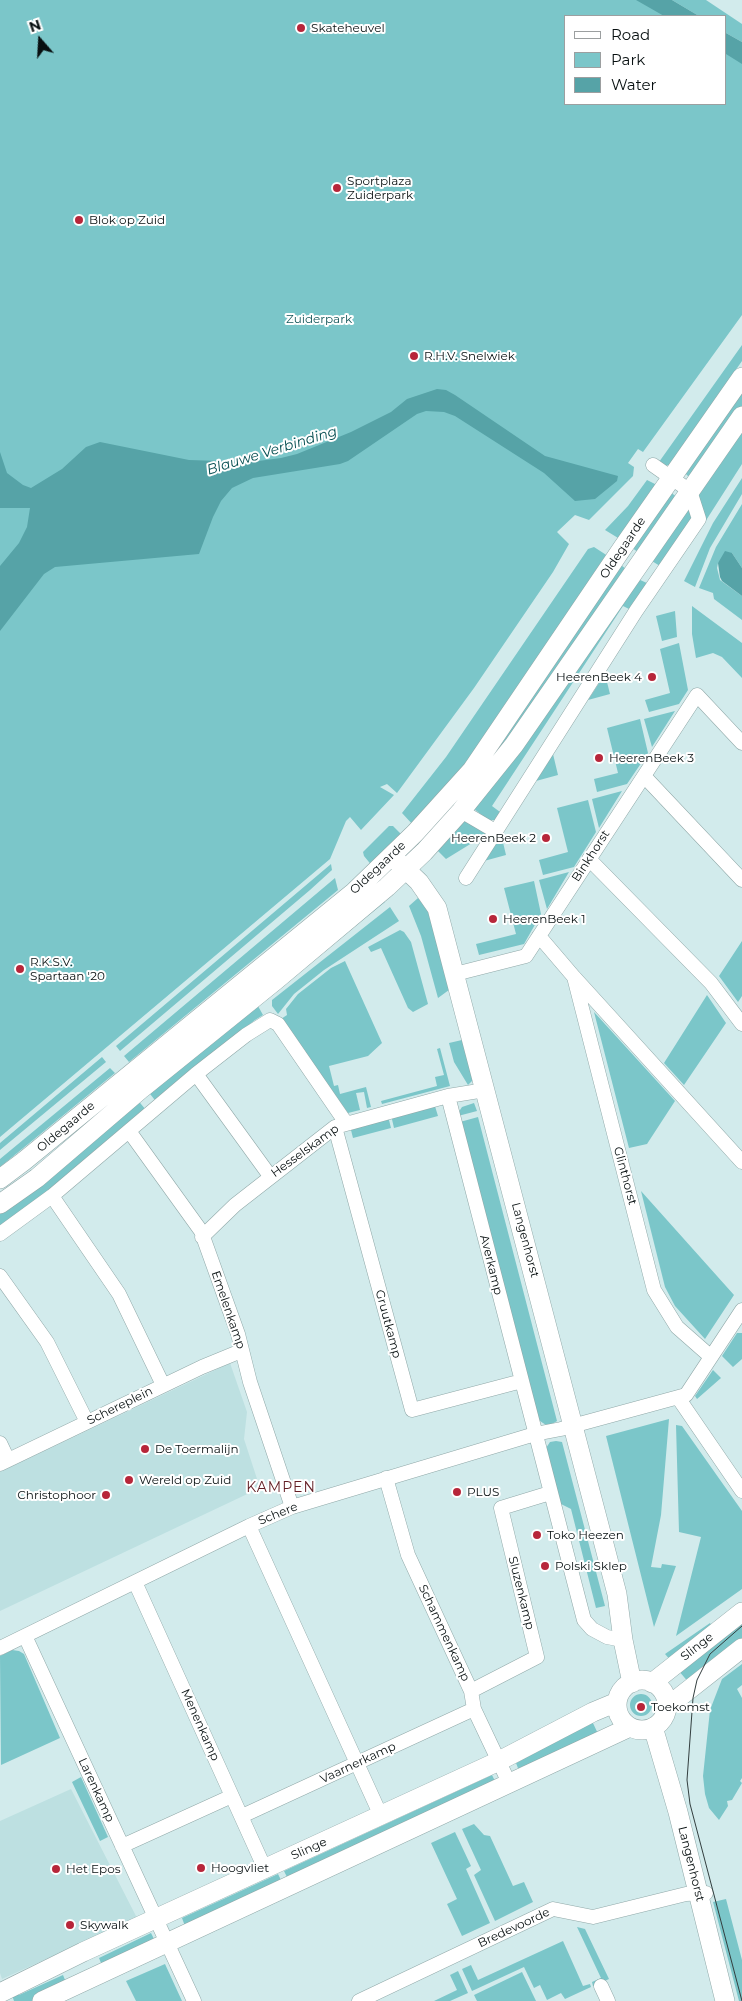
<!DOCTYPE html>
<html>
<head>
<meta charset="utf-8">
<style>
  body { margin:0 }
  #map { position:relative; width:742px; height:2001px; overflow:hidden; background:#d2ebec; font-family:Montserrat,sans-serif }
  canvas { display:block }
  .legend { position:absolute; left:564px; top:15px; width:162px; height:90px; box-sizing:border-box; background:#fff; border:1px solid #9c9fa0; margin:0; padding:6px 9px; list-style:none; font-size:15px; color:#081011 }
  .legend li { display:flex; align-items:center; gap:10px; height:25px }
  .legend b { width:25px; border:1px solid #9c9fa0 }
  .north { position:absolute; left:15px; top:15px; width:50px; height:50px; -webkit-text-stroke:4px #fff; paint-order:stroke; rotate:341deg; font-size:14px; font-weight:700; line-height:20px; text-align:center; color:#081011 }
  .north::after { content:''; display:block; margin:auto; width:18px; height:22px; background:#081011; clip-path:polygon(50% 0,100% 100%,50% 72%,0 100%) }
</style>
</head>
<body>
<div id="map">
<canvas width="742" height="2001"></canvas>
<ul class="legend">
<li><b style="height:6px;background:#fff"></b>Road</li>
<li><b style="height:14px;background:#7bc6c9"></b>Park</li>
<li><b style="height:14px;background:#56a3a7"></b>Water</li>
</ul>
<div class="north">N</div>
</div>
<script>
const c = document.querySelector('canvas').getContext('2d');
c.lineJoin = 'round';
function paint(path, color) { c.fillStyle = color; c.fill(path, 'evenodd'); }
const poly = rows => new Path2D(rows.map(r => 'M' + r).join(''));
function strokePath(path, color, width, dash) { c.strokeStyle = color; c.lineWidth = width; c.lineCap = dash ? 'butt' : 'round'; c.setLineDash(dash || []); c.stroke(path); }
function write(font, color, halo, rows, align = 'center') {
  c.font = font + ' Montserrat,sans-serif'; c.lineWidth = 4; c.setLineDash([]); c.textBaseline = 'middle'; c.strokeStyle = halo; c.fillStyle = color; for (const [text, x, y, turn = 0] of rows) {
    c.save(); c.translate(x, y); c.rotate((+turn || 0) * Math.PI / 180); c.textAlign = isNaN(turn) ? turn : align; if (halo) c.strokeText(text, 0, 0); c.fillText(text, 0, 0); c.restore();
  }
}
paint(poly([
  [230,1363,247,1412,244,1439,260,1488,0,1611,0,1472],
  [71,1789,137,1918,2,1979,0,1973,0,1821]
]), '#bde0e1');
paint(poly([
  [0,0,664,0,691,16,566,16,566,104,726,104,726,38,742,47,742,315,643,452,638,449,628,463,634,467,633,476,589,520,575,515,557,532,569,544,553,572,474,688,397,793,387,784,380,787,394,795,361,830,350,817,346,821,330,859,0,1137],
  [672,0,706,0,742,24,742,42,726,33,726,16,699,16],
  [742,345,742,361,669,465,665,466,659,462],
  [742,385,742,409,696,475,688,476,685,473],
  [742,423,742,464,705,522,696,488],
  [742,478,742,494,710,548,695,587,684,581,713,523],
  [647,480,661,487,623,541,605,530,628,506],
  [670,492,677,497,641,554,629,546],
  [742,504,742,568,732,553,718,563,717,568,720,580,742,596,742,620,714,599,713,593,699,588,716,547],
  [684,506,693,512,694,516,660,566,647,558],
  [594,547,611,558,465,769,414,826,402,813,446,757,588,549],
  [618,563,629,571,504,753,429,840,421,832],
  [638,579,649,584,631,610,623,606,492,806,500,812,495,820,488,820,473,808],
  [692,606,742,643,742,678,722,657,713,653,696,658,692,634],
  [675,611,677,637,662,641,656,616],
  [679,643,688,690,679,704,649,712,645,700,670,693,660,649],
  [605,674,610,694,588,700],
  [675,711,652,747,644,719],
  [640,719,648,753,627,784,597,792,594,779,618,773,607,728],
  [553,754,558,775,536,781],
  [622,791,599,828,592,799],
  [588,800,596,832,574,867,543,875,539,860,568,852,557,808],
  [461,822,467,822,489,834,483,842,480,841,472,843,446,859,434,847],
  [389,826,393,826,404,837,373,867,364,856,363,852],
  [501,834,506,855,484,861],
  [331,864,332,870,310,890,120,1051,116,1046],
  [569,872,547,909,539,880],
  [335,878,338,890,129,1062,124,1056],
  [534,881,541,914,524,944,479,955,476,944,516,934,504,888],
  [381,898,385,902,262,1001,258,1006,263,1015,255,1020,157,1100,154,1099,147,1090],
  [418,898,432,916,453,987,438,998,421,936,409,906],
  [390,907,399,921,324,970,294,994,278,1014,272,1006,272,1000],
  [400,930,404,932,411,942,428,1004,413,1012,408,1008,381,948,371,952,368,947],
  [742,941,742,996,738,1002,719,976],
  [345,961,382,1043,368,1056,329,1066,334,1086,338,1085,340,1094,366,1087,371,1107,367,1108,364,1092,356,1093,360,1110,348,1113,281,1019,287,1015,286,1009,298,994,331,968],
  [707,995,726,1023,684,1085,664,1063],
  [594,1012,675,1101,647,1144,629,1148],
  [462,1040,465,1040,475,1074,472,1081,468,1085,454,1062,449,1043],
  [440,1048,450,1086,382,1104,381,1101,437,1086,435,1077,444,1075,437,1049],
  [102,1057,106,1062,0,1150,0,1143],
  [110,1068,115,1073,0,1167,0,1159],
  [136,1098,146,1110,49,1191,0,1227,0,1209],
  [434,1103,438,1116,394,1128,391,1115],
  [474,1103,477,1111,458,1116,458,1113,462,1107],
  [388,1116,391,1128,353,1138,350,1126],
  [478,1117,557,1421,552,1424,546,1425,537,1419,460,1122],
  [641,1191,734,1295,705,1339,675,1306,665,1287],
  [737,1333,742,1333,742,1359,733,1367,722,1356],
  [713,1370,721,1378,697,1399,695,1396],
  [669,1419,661,1515,651,1567,661,1568,662,1564,676,1566,654,1627,606,1436],
  [676,1425,682,1426,742,1511,742,1589,676,1636,701,1537,679,1532],
  [556,1441,562,1442,605,1606,596,1608,571,1509,559,1503,546,1448,550,1442],
  [742,1621,742,1642,690,1684,678,1670],
  [710,1623,714,1629,672,1662,665,1654],
  [12,1650,19,1651,24,1654,60,1738,1,1765,0,1656],
  [742,1664,742,1685,737,1689,742,1698,742,1778,740,1781,742,1783,732,1800,727,1801,728,1806,719,1820,709,1808,705,1794,703,1776,710,1710,722,1679],
  '630 1705a11 11 0 1 1 22 0a11 11 0 1 1-22 0Z',
  [592,1721,600,1738,521,1776,516,1763],
  [492,1775,497,1785,289,1881,284,1871],
  [81,1777,108,1837,100,1841,72,1782],
  [474,1824,484,1835,490,1836,513,1886,524,1882,533,1902,495,1921,474,1875,481,1870,462,1829],
  [455,1832,471,1866,466,1869,490,1923,462,1936,447,1904,457,1899,431,1843],
  [278,1874,283,1884,186,1929,182,1918],
  [726,1899,742,1960,742,2001,739,2001,713,1902],
  [577,1927,585,1929,609,1979,593,1986,592,1982,601,1978],
  [151,1933,155,1941,103,1968,99,1958],
  [563,1941,583,1986,590,1984,591,1987,565,1999,561,1993,547,2000,540,1985,534,1988,524,1967,472,1991,462,1969,471,1965,478,1980],
  [165,1964,182,2001,136,2001,126,1981],
  [458,1971,468,1993,450,2001,434,2001,457,1990,450,1975],
  [522,1972,536,2001,477,2001,474,1995],
  [63,1975,67,1985,34,2001,14,2001,12,1995,17,1990,19,1995]
]), '#7bc6c9');
paint(poly([
  [636,0,672,0,699,16,664,16],
  [726,33,742,42,742,64,726,54],
  [437,389,446,390,455,395,545,456,618,476,617,481,595,499,575,501,544,473,455,416,444,412,426,411,417,414,348,461,340,464,253,478,232,488,221,501,213,517,199,554,55,567,44,574,0,631,0,566,19,543,27,527,30,508,0,508,0,452,7,473,23,485,31,488,62,469,86,447,100,442,189,460,251,462,281,458,297,454,351,432,391,412,407,399],
  [725,551,732,553,742,568,742,596,722,581,720,577,718,563]
]), '#56a3a7');
const street = poly([
  [644,776,742,880],
  [461,811,495,831],
  [589,859,711,983,742,1024],
  [466,878,636,611,699,519,690,491,653,465],
  [539,936,574,977,742,1162],
  [455,974,526,956,697,695,742,743],
  [574,977,654,1290,677,1327,710,1356],
  [196,1074,270,1176],
  [448,1096,584,1620,592,1629,607,1637,623,1640],
  [335,1127,412,1410,522,1381],
  [129,1131,201,1231,238,1334,250,1382,292,1507],
  [52,1196,119,1294,163,1385],
  [0,1234,52,1196,196,1074,246,1035,270,1020,278,1024,346,1123],
  [202,1237,235,1205,335,1127,448,1096,485,1090],
  [0,1276,47,1342,87,1422],
  [679,1399,742,1491],
  [0,1443,8,1460],
  [0,1464,202,1367,241,1351],
  [386,1478,408,1555,471,1691,474,1709,510,1785],
  [249,1526,381,1816],
  [135,1582,265,1869],
  [25,1636,194,2001],
  [0,1648,249,1526,292,1507,535,1434,561,1429,686,1395,742,1310],
  [471,1691,537,1657,501,1508,550,1493],
  [242,1816,474,1709],
  [122,1846,232,1796],
  [601,1986,608,2001],
  [359,2001,553,1909,593,1917,686,1894,706,1893]
]);
const secondary = poly([
  [397,861,419,882,437,908,605,1548,617,1594,623,1640,632,1683],
  [0,1179,24,1161,354,892,415,833,472,770,623,547,742,377],
  [0,1204,37,1178,141,1089,276,980,387,887,424,852,461,811,514,745,742,416],
  '617 1705a25 25 0 1 1 50 0a25 25 0 1 1-50 0Z',
  [652,1683,742,1612],
  [667,1707,742,1648],
  [653,1727,678,1812,725,2001],
  [0,1993,83,1952,499,1761,593,1712,617,1702],
  [42,2001,630,1727]
]);
strokePath(street, '#90a8a8', 15);
strokePath(secondary, '#90a8a8', 20);
strokePath(street, '#fff', 14);
strokePath(secondary, '#fff', 19);
strokePath(poly([
  [742,1626,710,1654,697,1680,693,1698,687,1780,690,1804,742,2001]
]), '#333e3f', 1);
for (const [x, y, r, color] of [
  [301,28,5,"#b7263a"],
  [337,188,5,"#b7263a"],
  [79,220,5,"#b7263a"],
  [414,356,5,"#b7263a"],
  [652,677,5,"#b7263a"],
  [599,758,5,"#b7263a"],
  [546,838,5,"#b7263a"],
  [493,919,5,"#b7263a"],
  [20,969,5,"#b7263a"],
  [145,1449,5,"#b7263a"],
  [129,1480,5,"#b7263a"],
  [457,1492,5,"#b7263a"],
  [106,1495,5,"#b7263a"],
  [537,1535,5,"#b7263a"],
  [545,1566,5,"#b7263a"],
  [641,1707,5,"#b7263a"],
  [201,1868,5,"#b7263a"],
  [56,1869,5,"#b7263a"],
  [70,1925,5,"#b7263a"]
]) { const dot = new Path2D(); dot.arc(x, y, r, 0, 2 * Math.PI); c.fillStyle = color; c.fill(dot); strokePath(dot, '#fff', 2); }
write('12px', '#081011', '#fff', [
  ["Skateheuvel",311,28],
  ["Sportplaza",347,181],
  ["Zuiderpark",347,195],
  ["Blok op Zuid",89,220],
  ["R.H.V. Snelwiek",424,356],
  ["HeerenBeek 4",642,677,"right"],
  ["HeerenBeek 3",609,758],
  ["HeerenBeek 2",536,838,"right"],
  ["HeerenBeek 1",503,919],
  ["R.K.S.V.",30,962],
  ["Spartaan '20",30,976],
  ["De Toermalijn",155,1449],
  ["Wereld op Zuid",139,1480],
  ["PLUS",467,1492],
  ["Christophoor",96,1495,"right"],
  ["Toko Heezen",547,1535],
  ["Polski Sklep",555,1566],
  ["Toekomst",651,1707],
  ["Hoogvliet",211,1868],
  ["Het Epos",66,1869],
  ["Skywalk",80,1925]
], 'left');
write('12px', '#125659', '#fff', [
  ["Zuiderpark",319,319]
]);
write('12px', '#081011', '#fff', [
  ["Oldegaarde",623,548,-56],
  ["Binkhorst",591,856,-57],
  ["Oldegaarde",378,868,-43],
  ["Oldegaarde",66,1127,-40],
  ["Hesselskamp",305,1151,-36],
  ["Glinthorst",625,1176,75],
  ["Langenhorst",525,1240,75],
  ["Averkamp",491,1265,76],
  ["Emelenkamp",228,1310,71],
  ["Gruutkamp",388,1324,75],
  ["Schereplein",120,1406,-26],
  ["Schere",278,1514,-22],
  ["Sluzenkamp",521,1593,76],
  ["Schammenkamp",444,1633,65],
  ["Slinge",697,1647,-38],
  ["Menenkamp",200,1725,66],
  ["Vaarnerkamp",358,1763,-25],
  ["Larenkamp",96,1790,65],
  ["Slinge",309,1849,-24],
  ["Langenhorst",691,1864,76],
  ["Bredevoorde",514,1928,-25]
]);
write('italic 14px', '#054e51', '#fff', [
  ["Blauwe Verbinding",272,451,-17]
]);
c.letterSpacing = '1px';
write('14px', '#631e24', '#fff', [
  ["KAMPEN",281,1488]
]);
c.letterSpacing = '0px';
</script>
</body>
</html>
